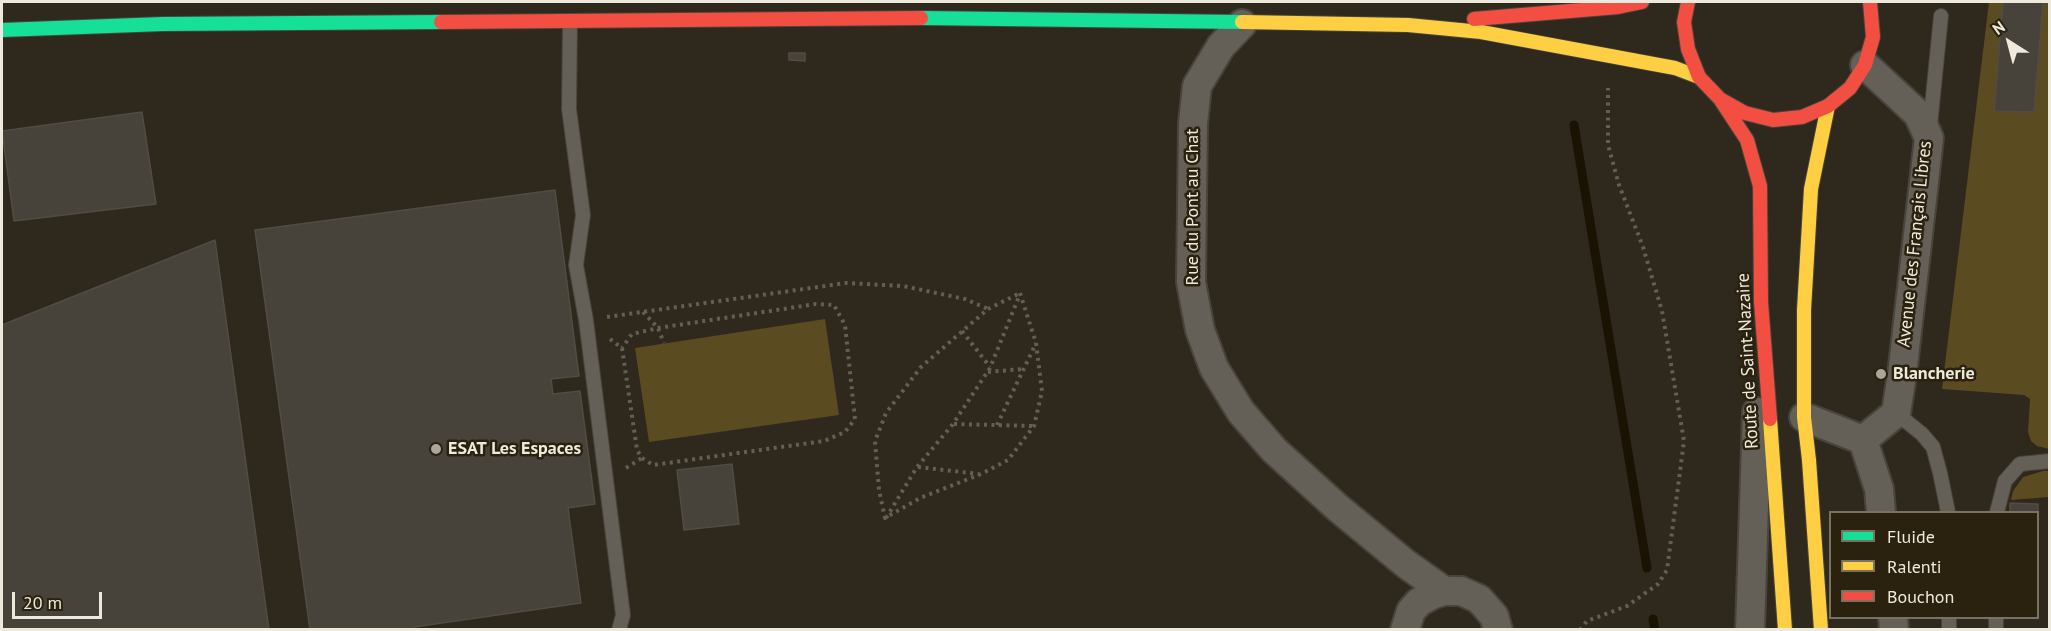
<!DOCTYPE html>
<html>
<head>
<meta charset="utf-8">
<style>
  body { margin:0 }
  #map { position:relative; width:2051px; height:631px; overflow:hidden; background:#2e281d; font-family:"PT Sans",sans-serif }
  canvas { display:block }
  .frame { position:absolute; inset:0; border:3px solid #eee9dd; pointer-events:none }
  .legend { position:absolute; left:1829px; top:511px; width:210px; height:108px; box-sizing:border-box; background:#2a220e; border:2px solid #787261; margin:0; padding:8px 10px; list-style:none; font-size:18px; color:#eee9dd }
  .legend li { display:flex; align-items:center; gap:12px; height:30px }
  .legend b { width:30px; border:2px solid #787261 }
  .north { position:absolute; left:1979px; top:12px; width:60px; height:60px; -webkit-text-stroke:4px #2a220e; paint-order:stroke; rotate:324deg; font-size:16px; font-weight:700; line-height:24px; text-align:center; color:#eee9dd }
  .north::after { content:''; display:block; margin:auto; width:21px; height:27px; background:#eee9dd; clip-path:polygon(50% 0,100% 100%,50% 72%,0 100%) }
  .scale { position:absolute; left:12px; top:592px; width:90px; height:27px; box-sizing:border-box; border:3px solid #eee9dd; border-top:0; padding-left:8px; font-size:18px; line-height:21px; white-space:nowrap; color:#eee9dd; -webkit-text-stroke:4px #2a220e; paint-order:stroke }
</style>
</head>
<body>
<div id="map">
<canvas width="2051" height="631"></canvas>
<div class="frame"></div>
<ul class="legend">
<li><b style="height:8px;background:#16e098"></b>Fluide</li>
<li><b style="height:8px;background:#ffcf43"></b>Ralenti</li>
<li><b style="height:8px;background:#f24e42"></b>Bouchon</li>
</ul>
<div class="north">N</div>
<div class="scale">20 m</div>
</div>
<script>
const c = document.querySelector('canvas').getContext('2d');
c.lineJoin = 'round';
function paint(path, color) { c.fillStyle = color; c.fill(path, 'evenodd'); }
const poly = rows => new Path2D(rows.map(r => 'M' + r).join(''));
function strokePath(path, color, width, dash) { c.strokeStyle = color; c.lineWidth = width; c.lineCap = dash ? 'butt' : 'round'; c.setLineDash(dash || []); c.stroke(path); }
function write(font, color, halo, rows, align = 'center') {
  c.font = font + ' "PT Sans",sans-serif'; c.lineWidth = 5; c.setLineDash([]); c.textBaseline = 'middle'; c.strokeStyle = halo; c.fillStyle = color; for (const [text, x, y, turn = 0] of rows) {
    c.save(); c.translate(x, y); c.rotate((+turn || 0) * Math.PI / 180); c.textAlign = isNaN(turn) ? turn : align; if (halo) c.strokeText(text, 0, 0); c.fillText(text, 0, 0); c.restore();
  }
}
paint(poly([
  [1989,2,2049,2,2049,449,2037,446,2031,441,2028,432,2030,399,2024,395,1942,389],
  [825,319,839,415,649,442,635,348],
  [2043,471,2049,471,2049,497,2011,500,2013,491,2023,477]
]), '#5b4b20');
strokePath(poly([
  [1574,125,1647,568],
  [1653,619,1655,630]
]), '#1a1304', 9);
const building = poly([
  [2003,2,2043,2,2034,112,1994,111,2003,2],
  [789,53,805,53,805,61,789,60,789,53],
  [142,112,156,204,14,221,2,131,142,112],
  [555,190,579,376,551,379,553,394,580,391,595,504,568,508,581,603,414,627,414,630,310,630,255,230,555,190],
  [215,240,269,630,2,630,2,325,215,240],
  [732,464,739,524,684,530,677,470,732,464],
  [2010,503,2038,504,2038,518,2038,512,2010,512,2010,503]
]);
paint(building, '#47433a');
strokePath(building, '#514d44', 1.5);
const lane = poly([
  [570,23,569,109,583,215,576,265,586,320,623,615,619,630],
  [1930,126,1941,16],
  [1896,413,1922,434,1933,447,1940,473,1948,512],
  [1997,512,2005,481,2020,464,2050,461],
  [1949,618,1949,630],
  [1996,630,1996,618]
]);
const street = poly([
  [1242,24,1221,46,1197,86,1193,123,1191,282,1200,330,1214,368,1241,412,1274,450,1338,508,1406,564,1444,591],
  [1804,417,1863,440],
  [1863,440,1896,413,1902,375,1929,138,1918,114,1865,65],
  [1863,440,1879,489,1881,512],
  [1893,618,1894,630],
  [1405,630,1411,611,1419,602,1434,594,1444,591,1461,591,1479,599,1494,616,1498,630],
  [1750,630,1757,412]
]);
const fast = poly([
  [921,18,1242,22],
  [2,30,163,24,441,22]
]);
const slow = poly([
  [1242,22,1408,25,1481,32,1675,68,1699,77],
  [1770,419,1785,630],
  [1821,630,1809,460,1804,417,1804,310,1811,189,1828,106]
]);
const jam = poly([
  [1688,2,1684,22,1688,49,1699,77,1720,99,1745,113,1773,120,1802,117,1828,106,1850,88,1865,65,1873,37,1870,2],
  [1474,19,1618,7,1642,2],
  [441,22,921,18],
  [1720,99,1747,140,1760,186,1761,302,1770,419]
]);
strokePath(lane, '#48443b', 16);
strokePath(street, '#48443b', 32);
strokePath(fast, '#48443b', 16);
strokePath(slow, '#48443b', 16);
strokePath(jam, '#48443b', 16);
strokePath(poly([
  [1020,293,1036,343,1042,391,1034,426,1008,460,981,474,920,498,885,518,879,490,875,441,886,413,921,367,988,309,1020,293],
  [643,312,658,328,664,343],
  [607,317,846,283,903,286,965,299,988,309],
  [962,331,990,367],
  [610,339,622,348,637,450,642,458,653,465,824,441,845,432,855,419,845,325,834,305,816,304,658,328,632,334,622,348],
  [988,372,1023,369],
  [954,424,1033,426],
  [997,425,1036,343],
  [918,467,979,474],
  [626,468,642,458],
  [886,518,917,467,953,424,990,368,1020,294],
  [1580,630,1587,621,1627,606,1658,584,1667,570,1684,441,1662,311,1643,247,1619,185,1608,145,1608,88]
]), '#635e56', 4, [3, 4.5]);
strokePath(lane, '#645f57', 14);
strokePath(street, '#645f57', 28);
strokePath(fast, '#16e098', 14);
strokePath(slow, '#ffcf43', 14);
strokePath(jam, '#f24e42', 14);
for (const [x, y, r, color] of [
  [1881,374,6,"#aba59a"],
  [436,449,6,"#aba59a"]
]) { const dot = new Path2D(); dot.arc(x, y, r, 0, 2 * Math.PI); c.fillStyle = color; c.fill(dot); strokePath(dot, '#2a220e', 2); }
write('18px', '#eee9dd', '#2a220e', [
  ["Rue du Pont au Chat",1193,207,-90],
  ["Avenue des Français Libres",1915,244,-84],
  ["Route de Saint-Nazaire",1748,361,-93]
]);
write('bold 18px', '#eee9dd', '#2a220e', [
  ["Blancherie",1893,374],
  ["ESAT Les Espaces",448,449]
], 'left');
</script>
</body>
</html>
